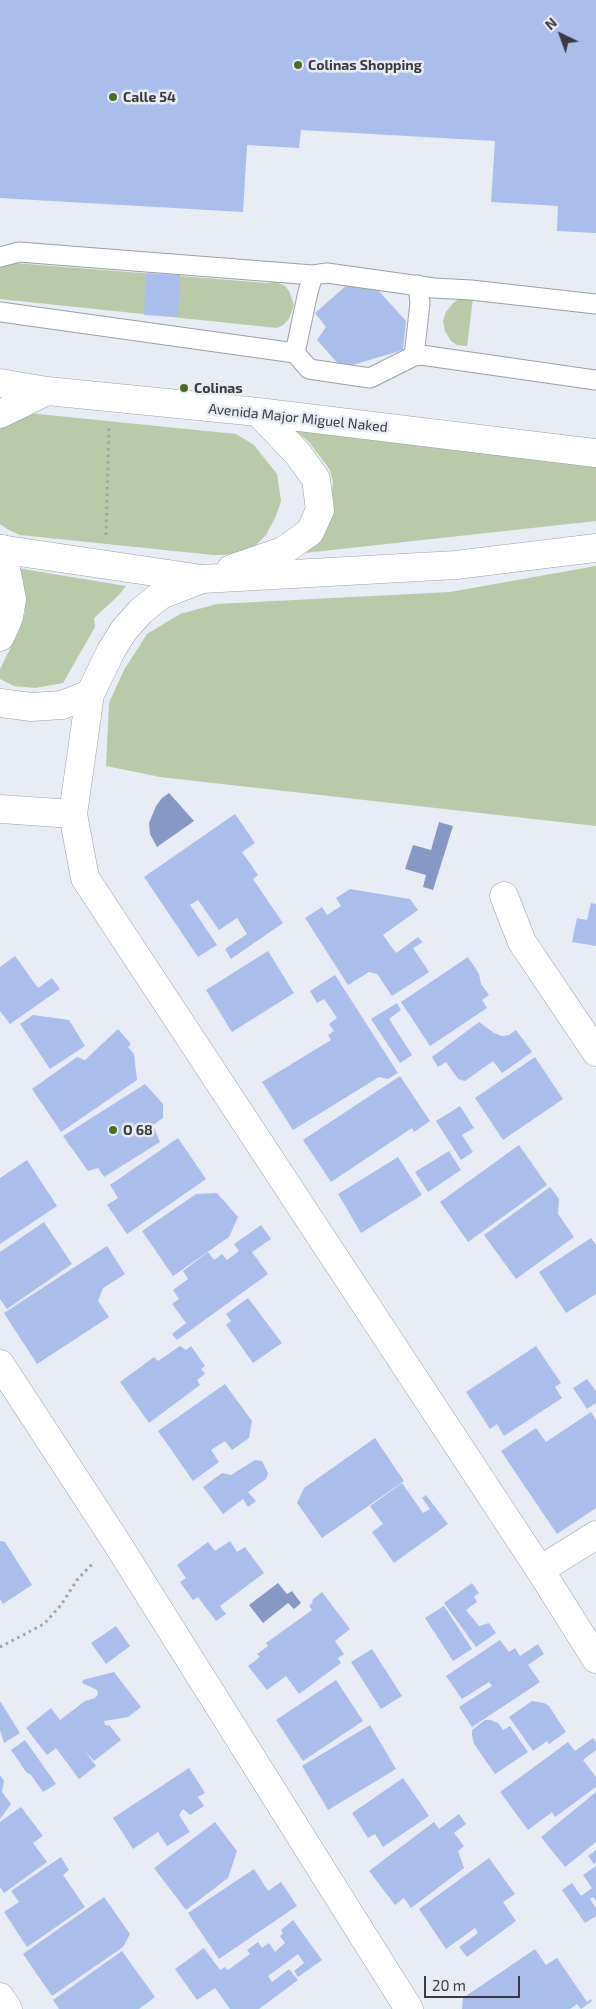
<!DOCTYPE html>
<html>
<head>
<meta charset="utf-8">
<style>
  body { margin:0 }
  #map { position:relative; width:596px; height:2009px; overflow:hidden; background:#e8ecf4; font-family:"Exo 2",sans-serif }
  canvas { display:block }
  .north { position:absolute; left:536px; top:10px; width:50px; height:50px; -webkit-text-stroke:4px #e8ecf4; paint-order:stroke; rotate:318deg; font-size:14px; font-weight:700; line-height:20px; text-align:center; color:#3a3b3e }
  .north::after { content:''; display:block; margin:auto; width:18px; height:22px; background:#3a3b3e; clip-path:polygon(50% 0,100% 100%,50% 72%,0 100%) }
  .scale { position:absolute; left:424px; top:1976px; width:96px; height:22px; box-sizing:border-box; border:2px solid #3a3b3e; border-top:0; padding-left:6px; font-size:15px; line-height:18px; white-space:nowrap; color:#3a3b3e; -webkit-text-stroke:4px #e8ecf4; paint-order:stroke }
</style>
</head>
<body>
<div id="map">
<canvas width="596" height="2009"></canvas>
<div class="north">N</div>
<div class="scale">20 m</div>
</div>
<script>
const c = document.querySelector('canvas').getContext('2d');
c.lineJoin = 'round';
function paint(path, color) { c.fillStyle = color; c.fill(path, 'evenodd'); }
const poly = rows => new Path2D(rows.map(r => 'M' + r).join(''));
function strokePath(path, color, width, dash) { c.strokeStyle = color; c.lineWidth = width; c.lineCap = dash ? 'butt' : 'round'; c.setLineDash(dash || []); c.stroke(path); }
function write(font, color, halo, rows, align = 'center') {
  c.font = font + ' "Exo 2",sans-serif'; c.lineWidth = 5; c.setLineDash([]); c.textBaseline = 'middle'; c.strokeStyle = halo; c.fillStyle = color; for (const [text, x, y, turn = 0] of rows) {
    c.save(); c.translate(x, y); c.rotate((+turn || 0) * Math.PI / 180); c.textAlign = isNaN(turn) ? turn : align; if (halo) c.strokeText(text, 0, 0); c.fillText(text, 0, 0); c.restore();
  }
}
paint(poly([
  [15,263,267,283,276,282,285,286,289,291,294,305,289,319,283,325,277,328,0,299,0,266],
  [463,297,473,298,467,346,457,345,451,341,445,331,443,321,446,312,454,302],
  [28,413,236,434,254,445,277,474,281,501,276,516,266,535,253,548,239,553,224,555,213,555,20,535,9,530,0,524,0,429,15,418],
  [278,419,596,462,596,521,295,554,331,503,333,482,330,470,309,442,296,431],
  [596,566,596,826,160,777,106,766,109,703,124,670,147,634,180,614,217,604,450,592],
  [17,568,126,586,118,596,94,618,95,627,63,683,35,688,14,686,0,679,0,669,18,633,25,613]
]), '#b8caa7');
paint(poly([
  [169,793,194,821,157,847,150,834,149,823,156,806,162,798],
  [439,822,453,826,433,890,423,887,426,875,405,869,413,845,431,850],
  [278,1583,287,1594,292,1591,301,1603,294,1609,288,1603,263,1623,249,1605]
]), '#8699c5');
paint(poly([
  [0,0,596,0,596,233,557,231,558,206,491,202,495,141,301,130,299,148,247,145,243,212,0,198],
  [146,273,180,275,178,317,144,315],
  [347,285,377,289,406,321,403,350,342,368,317,340,326,327,315,313],
  [235,814,255,843,242,852,258,875,253,879,283,923,231,959,225,949,247,934,237,918,219,930,198,900,190,905,217,945,198,957,144,877],
  [350,889,410,899,418,910,383,935,396,953,418,937,423,942,413,948,429,972,392,996,377,974,369,972,348,985,305,918,322,907,327,915,341,906,336,898],
  [591,903,596,904,596,946,572,942,577,918,587,920],
  [268,951,294,993,232,1032,206,990],
  [15,956,38,988,52,978,60,989,10,1024,0,1011,0,967],
  [468,957,479,974,481,984,489,995,482,1000,487,1008,430,1046,401,1002],
  [335,975,398,1073,388,1079,379,1077,293,1130,262,1082,331,1040,328,1035,334,1031,329,1024,337,1018,324,999,317,1003,310,991],
  [397,1003,401,1010,389,1019,412,1055,400,1063,371,1019],
  [33,1015,69,1020,85,1046,50,1069,20,1024],
  [479,1022,494,1033,502,1036,509,1035,516,1030,532,1052,502,1073,493,1061,465,1081,458,1079,446,1062,438,1067,432,1057],
  [118,1029,131,1044,128,1047,134,1054,137,1080,61,1132,32,1089,77,1057,85,1060],
  [535,1057,563,1099,503,1140,475,1098],
  [400,1076,430,1121,414,1132,412,1128,331,1182,303,1140],
  [145,1084,163,1104,163,1118,153,1125,160,1142,104,1177,98,1168,88,1171,63,1136],
  [460,1106,474,1128,462,1135,473,1152,461,1160,436,1121],
  [178,1138,206,1179,127,1234,107,1205,118,1198,110,1185],
  [519,1145,547,1185,468,1242,440,1202],
  [449,1151,461,1170,428,1192,415,1172],
  [398,1157,422,1195,361,1233,338,1194],
  [27,1160,57,1206,0,1244,0,1178],
  [550,1187,559,1199,558,1214,574,1237,516,1279,484,1235],
  [217,1193,238,1217,229,1237,173,1276,142,1231,196,1194],
  [44,1222,72,1264,7,1309,0,1299,0,1252],
  [261,1225,271,1239,252,1252,268,1274,177,1340,172,1334,186,1323,172,1304,179,1299,173,1290,188,1279,183,1271,208,1252,214,1260,222,1254,227,1260,239,1251,234,1244],
  [591,1238,596,1245,596,1294,566,1313,539,1272],
  [107,1246,125,1274,103,1288,98,1301,109,1317,37,1364,4,1313],
  [248,1298,282,1343,253,1363,226,1325,231,1321,226,1314],
  [180,1346,186,1350,191,1346,205,1366,201,1369,205,1374,197,1380,200,1385,149,1423,120,1382,154,1357,158,1361],
  [536,1346,561,1383,555,1387,562,1398,504,1436,497,1424,490,1429,466,1392],
  [587,1379,596,1391,596,1403,587,1409,573,1388],
  [225,1384,252,1421,249,1438,232,1450,225,1441,211,1450,219,1462,193,1481,158,1431],
  [591,1412,596,1420,596,1508,557,1534,501,1451,536,1428,546,1442],
  [375,1438,404,1481,322,1538,297,1503,304,1488],
  [255,1460,262,1461,268,1473,266,1479,248,1492,256,1501,248,1507,243,1499,223,1514,203,1487,222,1473,231,1475],
  [402,1483,423,1513,430,1509,422,1498,426,1495,448,1524,394,1563,372,1532,383,1524,370,1506],
  [0,1541,5,1542,32,1585,3,1604,0,1599],
  [230,1541,237,1552,245,1547,264,1573,220,1606,226,1614,216,1621,198,1597,193,1600,180,1582,186,1578,177,1565,208,1542,215,1551],
  [472,1583,479,1593,474,1597,477,1602,466,1610,479,1626,489,1623,496,1633,476,1647,444,1603],
  [322,1592,350,1629,335,1641,344,1654,338,1658,341,1663,299,1694,286,1676,267,1690,248,1666,260,1657,257,1654,268,1646,266,1643,312,1610,309,1606,313,1602,312,1600],
  [444,1606,472,1649,453,1661,425,1618],
  [116,1626,130,1646,106,1664,91,1643],
  [500,1640,509,1652,515,1648,520,1656,538,1644,544,1654,528,1665,540,1682,472,1727,459,1707,492,1686,489,1682,462,1699,446,1676],
  [372,1649,402,1696,381,1709,351,1662],
  [114,1672,141,1707,128,1717,104,1721,105,1725,110,1726,121,1740,94,1761,85,1751,96,1766,79,1779,56,1748,47,1755,26,1728,51,1708,60,1720,85,1701,95,1698,98,1694,97,1690,82,1683,83,1680],
  [336,1680,363,1721,303,1761,276,1720],
  [0,1701,20,1733,4,1743,0,1730],
  [532,1701,544,1703,549,1706,566,1732,549,1744,547,1741,533,1751,509,1717],
  [485,1720,491,1720,498,1723,503,1730,510,1726,528,1752,495,1774,474,1744,472,1735,472,1730],
  [370,1725,396,1769,328,1810,302,1766],
  [593,1738,596,1742,596,1750,583,1760,596,1777,596,1787,555,1817,552,1812,528,1830,500,1792,568,1742,575,1751],
  [25,1740,56,1784,43,1792,31,1775,26,1772,11,1750],
  [189,1768,205,1793,198,1797,204,1806,190,1815,183,1809,179,1815,190,1832,167,1846,158,1832,133,1849,113,1818],
  [0,1775,4,1781,2,1792,11,1804,0,1819],
  [403,1778,429,1816,383,1847,375,1834,368,1838,352,1813],
  [596,1792,596,1842,565,1867,541,1837],
  [21,1807,43,1836,33,1843,47,1862,4,1893,0,1887,0,1822],
  [459,1814,466,1824,454,1833,464,1846,458,1851,464,1868,411,1908,404,1898,395,1905,369,1871,434,1822,439,1829],
  [215,1822,237,1851,228,1878,186,1910,154,1868],
  [596,1850,596,1862,594,1864,588,1856],
  [61,1857,69,1870,63,1875,85,1907,27,1947,4,1912,19,1902,11,1891],
  [489,1858,515,1894,503,1902,516,1921,467,1957,459,1947,478,1933,475,1928,446,1949,419,1909],
  [596,1866,596,1901,593,1897,590,1899,596,1908,596,1916,585,1923,562,1890,572,1883,581,1896,592,1888,583,1875],
  [254,1869,268,1891,281,1882,297,1906,219,1959,188,1913],
  [104,1897,130,1934,123,1947,52,1996,23,1954],
  [293,1920,322,1960,298,1977,294,1971,304,1963,298,1954,268,1976,272,1982,289,1969,298,1980,259,2009,230,2009,215,1988,197,2000,175,1969,204,1948,220,1970,225,1967,228,1970,250,1954,247,1950,258,1942,262,1948,269,1943,275,1952,285,1943,280,1936,283,1933,281,1930],
  [535,1949,546,1965,557,1958,587,2002,591,1999,592,2001,581,2009,577,2004,570,2009,462,2009,463,1998],
  [122,1951,155,1997,139,2009,59,2009,53,2000]
]), '#aabeeb');
const lane = poly([
  [0,257,19,252,313,275,327,273,434,288,471,290,596,304],
  [0,312,295,353,309,369,370,378,414,356,421,355,596,380],
  [295,353,308,292,313,275],
  [414,356,420,303,418,285]
]);
const street = poly([
  [202,579,161,595,141,611,124,630,111,651,90,694,73,814,85,878,540,1570,596,1659],
  [0,637,9,617,12,599,2,549],
  [0,703,31,707,62,705,90,694],
  [0,809,73,814],
  [504,896,522,942,596,1052],
  [0,1364,115,1540,409,2009],
  [540,1570,596,1535],
  [0,1997,8,2009]
]);
const secondary = poly([
  [0,383,47,391,258,412,596,453],
  [0,414,47,391],
  [0,549,202,579,456,565,596,548],
  [231,569,283,551,310,532,320,510,316,479,298,454,258,412]
]);
strokePath(lane, '#9ca0a7', 21);
strokePath(street, '#9ca0a7', 29);
strokePath(secondary, '#9ca0a7', 29);
strokePath(poly([
  [106,535,109,426],
  [0,1647,44,1624,61,1605,77,1580,94,1562]
]), '#a0a3a9', 3, [2.5, 4]);
strokePath(lane, '#fff', 19);
strokePath(street, '#fff', 28);
strokePath(secondary, '#fff', 28);
for (const [x, y, r, color] of [
  [298,65,5,"#4c6c22"],
  [113,97,5,"#4c6c22"],
  [184,388,5,"#4c6c22"],
  [113,1130,5,"#4c6c22"]
]) { const dot = new Path2D(); dot.arc(x, y, r, 0, 2 * Math.PI); c.fillStyle = color; c.fill(dot); strokePath(dot, '#e8ecf4', 2); }
write('bold 14px', '#3a3b3e', '#e8ecf4', [
  ["Colinas Shopping",308,65],
  ["Calle 54",123,97],
  ["Colinas",194,388],
  ["O 68",123,1130]
], 'left');
write('14px', '#3a3b3e', '#e8ecf4', [
  ["Avenida Major Miguel Naked",298,418,6]
]);
</script>
</body>
</html>
